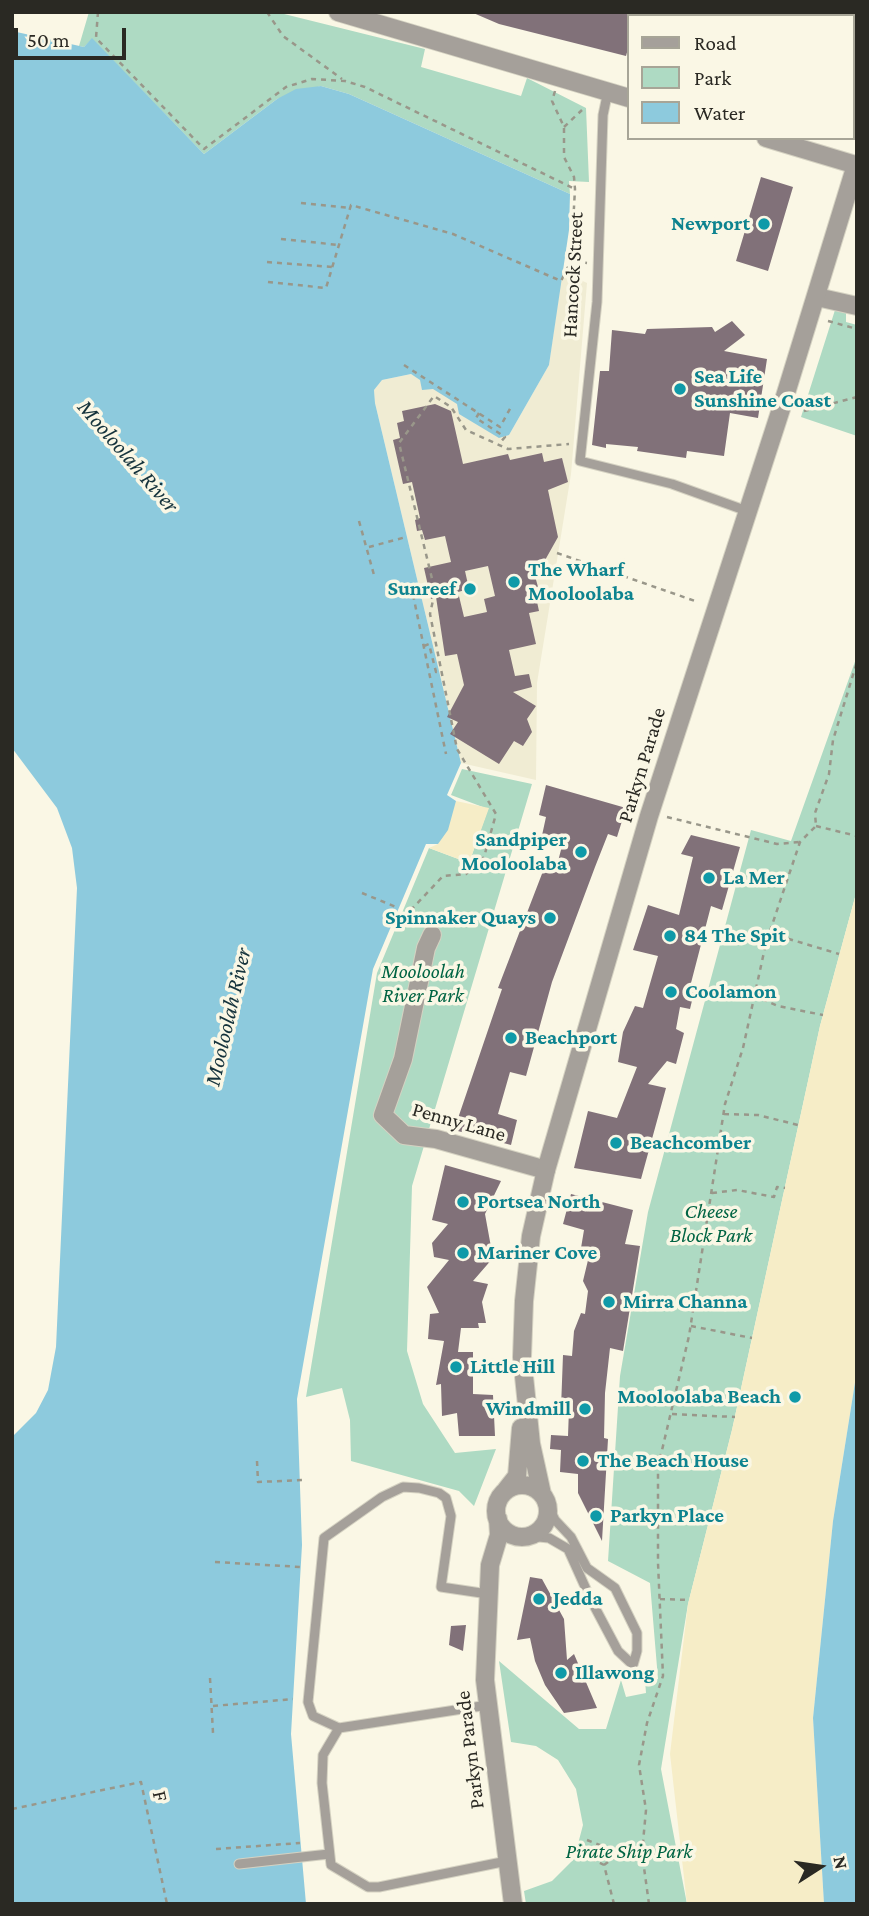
<!DOCTYPE html>
<html>
<head>
<meta charset="utf-8">
<style>
  body { margin:0 }
  #map { position:relative; width:869px; height:1916px; overflow:hidden; background:#faf7e5; font-family:"Crimson Pro",serif }
  canvas { display:block }
  .frame { position:absolute; inset:0; border:14px solid #2a2923; pointer-events:none }
  .legend { position:absolute; left:627px; top:14px; width:228px; height:126px; box-sizing:border-box; background:#faf7e5; border:2px solid #a7a597; margin:0; padding:9px 12px; list-style:none; font-size:21px; color:#2a2923 }
  .legend li { display:flex; align-items:center; gap:14px; height:35px }
  .legend b { width:35px; border:2px solid #a7a597 }
  .north { position:absolute; left:785px; top:1832px; width:70px; height:70px; -webkit-text-stroke:5px #faf7e5; paint-order:stroke; rotate:78deg; font-size:19px; font-weight:700; line-height:28px; text-align:center; color:#2a2923 }
  .north::after { content:''; display:block; margin:auto; width:24px; height:32px; background:#2a2923; clip-path:polygon(50% 0,100% 100%,50% 72%,0 100%) }
  .scale { position:absolute; left:14px; top:28px; width:112px; height:32px; box-sizing:border-box; border:4px solid #2a2923; border-top:0; padding-left:9px; font-size:21px; line-height:24px; white-space:nowrap; color:#2a2923; -webkit-text-stroke:5px #faf7e5; paint-order:stroke }
</style>
</head>
<body>
<div id="map">
<canvas width="869" height="1916"></canvas>
<div class="frame"></div>
<ul class="legend">
<li><b style="height:9px;background:#a5a09a"></b>Road</li>
<li><b style="height:19px;background:#aedac3"></b>Park</li>
<li><b style="height:19px;background:#8dcadd"></b>Water</li>
</ul>
<div class="north">N</div>
<div class="scale">50 m</div>
</div>
<script>
const c = document.querySelector('canvas').getContext('2d');
c.lineJoin = 'round';
function paint(path, color) { c.fillStyle = color; c.fill(path, 'evenodd'); }
const poly = rows => new Path2D(rows.map(r => 'M' + r).join(''));
function strokePath(path, color, width, dash) { c.strokeStyle = color; c.lineWidth = width; c.lineCap = dash ? 'butt' : 'round'; c.setLineDash(dash || []); c.stroke(path); }
function write(font, color, halo, rows, align = 'center') {
  c.font = font + ' "Crimson Pro",serif'; c.lineWidth = 7; c.setLineDash([]); c.textBaseline = 'middle'; c.strokeStyle = halo; c.fillStyle = color; for (const [text, x, y, turn = 0] of rows) {
    c.save(); c.translate(x, y); c.rotate((+turn || 0) * Math.PI / 180); c.textAlign = isNaN(turn) ? turn : align; if (halo) c.strokeText(text, 0, 0); c.fillText(text, 0, 0); c.restore();
  }
}
paint(poly([
  [562,271,587,283,571,474,537,683,536,780,461,763,375,403,374,390,382,380,411,374,509,435,549,365]
]), '#f0ecd3');
paint(poly([
  [89,12,276,12,425,49,421,67,521,96,527,78,586,108,589,182,569,181,570,194,349,94,321,86,277,99,204,154,92,39,84,47,79,46],
  [835,310,846,313,846,322,857,325,857,436,801,417],
  [857,656,857,890,820,1026,732,1430,688,1604,661,1769,687,1904,526,1904,524,1891,552,1881,574,1859,583,1825,576,1789,558,1760,536,1746,511,1742,499,1661,579,1729,606,1729,621,1680,626,1697,646,1693,645,1680,658,1679,650,1583,608,1561,620,1376,648,1212,751,830,791,841],
  [462,769,532,784,412,1186,407,1351,423,1404,455,1453,496,1449,474,1506,459,1491,351,1461,350,1420,342,1388,306,1397,377,973,429,848,469,863,488,809,451,795]
]), '#aedac3');
paint(poly([
  [456,801,489,808,469,863,429,848,438,844],
  [857,890,857,1370,833,1521,813,1718,824,1904,687,1904,670,1754,688,1604,732,1430,820,1026]
]), '#f6edc7');
paint(poly([
  [12,31,84,47,92,38,204,154,277,99,296,89,321,86,349,94,570,194,569,230,549,365,509,435,499,438,459,414,457,404,433,389,422,390,420,380,411,374,382,380,374,390,375,403,461,763,447,795,456,801,448,830,438,844,426,844,373,969,297,1399,302,1545,291,1734,306,1904,12,1904,12,1437,36,1413,48,1390,56,1347,77,888,72,848,57,808,12,748],
  [857,1370,857,1904,824,1904,813,1718,833,1521]
]), '#8dcadd');
paint(poly([
  [471,12,629,12,629,45,626,56,499,24],
  [761,177,793,187,768,271,736,261],
  [732,321,745,335,724,351,767,359,758,418,730,413,724,456,687,451,686,458,637,451,638,447,606,444,606,448,592,445,600,371,609,371,612,330,645,334,647,329,712,327,715,332],
  [435,404,451,411,463,464,508,454,510,460,542,453,544,462,562,458,568,482,548,490,558,537,544,562,546,574,535,576,538,587,534,588,539,611,529,613,536,644,509,650,515,676,529,674,532,687,513,692,536,706,527,719,532,732,523,746,514,741,499,764,450,734,458,722,447,717,464,685,457,654,445,656,436,597,431,599,424,568,451,562,445,536,425,540,422,530,417,531,415,520,420,518,412,482,403,484,393,440,400,438,397,423,404,421,402,411],
  [488,566,495,596,484,599,487,612,464,617,458,592,469,589,465,571],
  [546,785,626,808,617,837,608,834,595,867,552,982,526,1076,510,1072,498,1114,517,1120,511,1145,454,1130,502,989,498,988,545,866,556,869,562,846,541,840,546,817,539,815],
  [691,835,740,847,722,910,711,906,691,983,696,984,690,1009,680,1007,676,1029,684,1033,676,1064,667,1061,648,1084,666,1088,641,1179,574,1168,588,1111,617,1118,637,1067,618,1062,623,1032,635,1006,643,1008,658,956,633,950,648,905,679,915,693,857,681,854],
  [445,1165,501,1181,485,1214,493,1258,473,1281,488,1284,482,1302,486,1323,478,1323,479,1328,461,1328,458,1352,473,1352,473,1394,493,1395,495,1436,459,1436,457,1413,442,1416,441,1384,436,1385,444,1341,428,1339,430,1314,439,1313,427,1287,449,1260,434,1257,432,1243,448,1224,432,1220],
  [571,1194,633,1210,625,1244,640,1246,623,1351,610,1348,605,1393,604,1438,608,1439,602,1541,578,1493,578,1474,560,1472,561,1450,550,1449,551,1435,568,1436,569,1409,561,1408,563,1355,572,1356,574,1331,581,1313,585,1314,588,1291,583,1281,589,1256,580,1254,584,1230,563,1224],
  [530,1577,542,1579,564,1619,567,1660,574,1654,597,1708,564,1713,545,1685,535,1661,530,1638,517,1640],
  [466,1625,463,1651,449,1645,451,1626]
]), '#817179');
const service = poly([
  [608,91,603,115,597,302,580,461,672,484,747,511],
  [529,1536,549,1538,568,1549,591,1600,618,1651,633,1665,637,1651,637,1633,615,1588,587,1568,571,1537,555,1520,547,1504],
  [488,1705,339,1728,313,1716,308,1702,324,1538,382,1497,403,1487,419,1488,439,1493,446,1498,451,1516,441,1587,488,1594],
  [339,1728,323,1755,322,1783,331,1865,368,1887,379,1887,507,1861],
  [239,1864,329,1854]
]);
const minor = poly([
  [817,297,857,306],
  [432,935,426,948,403,1059,383,1115,404,1135,436,1139,546,1170]
]);
const tertiary = poly([
  [338,12,629,98],
  [668,16,669,12],
  '496 1511a26 26 0 1 1 52 0a26 26 0 1 1-52 0Z',
  [506,1490,517,1476,521,1428],
  [542,1494,531,1444,522,1357,524,1301,531,1236,546,1170,649,816,782,406,856,165,766,138],
  [498,1519,499,1535,490,1565,485,1680,513,1904]
]);
strokePath(service, '#d5d2c2', 11);
strokePath(minor, '#d5d2c2', 20);
strokePath(tertiary, '#d5d2c2', 20);
strokePath(poly([
  [98,12,96,38,204,149,286,87,312,79,345,81,365,87,575,189],
  [267,12,283,36,342,79],
  [555,91,552,101,564,127,564,157,574,177,575,189,571,261,587,263],
  [564,127,582,110],
  [301,203,350,208],
  [281,239,339,245],
  [267,262,332,267],
  [268,282,326,288,351,205,453,234,561,281,571,261],
  [828,321,857,329],
  [404,365,500,427,511,407],
  [804,411,857,397],
  [479,413,476,418,505,437,499,444],
  [359,521,374,575],
  [369,547,406,537],
  [557,553,698,602],
  [411,585,446,754],
  [424,646,429,644,436,672,439,671],
  [667,817,777,844,800,842],
  [816,826,857,836],
  [362,893,396,907],
  [424,924,410,911,443,876,466,874,484,857,496,814,457,749,430,614,435,591,399,443,434,396,451,407,466,430,508,449,569,444],
  [769,933,839,954],
  [753,995,778,1006,823,1015],
  [724,1114,758,1115,798,1125],
  [712,1193,737,1190,774,1197,777,1187,785,1188],
  [691,1326,752,1338],
  [672,1414,735,1417],
  [257,1461,258,1482,304,1480],
  [215,1562,301,1567],
  [660,1599,690,1600],
  [210,1678,213,1733],
  [213,1706,293,1699],
  [12,1809,141,1782,167,1904],
  [587,1840,620,1853,650,1853,662,1857,689,1854],
  [216,1849,300,1843],
  [582,1854,604,1865,614,1904],
  [604,1865,620,1853],
  [649,1904,642,1853,646,1810,639,1765,647,1723,663,1676,658,1563,658,1467,689,1336,725,1104,743,1048,766,943,800,842,816,826,815,813,829,774,833,740,857,662]
]), '#99978a', 2.5, [5, 5]);
strokePath(service, '#a5a09a', 9);
strokePath(minor, '#a5a09a', 18);
strokePath(tertiary, '#a5a09a', 18);
for (const [x, y, r, color] of [
  [764,224,7,"#0f9aa8"],
  [680,389,7,"#0f9aa8"],
  [514,582,7,"#0f9aa8"],
  [470,589,7,"#0f9aa8"],
  [581,852,7,"#0f9aa8"],
  [709,878,7,"#0f9aa8"],
  [550,918,7,"#0f9aa8"],
  [670,936,7,"#0f9aa8"],
  [671,992,7,"#0f9aa8"],
  [511,1038,7,"#0f9aa8"],
  [616,1143,7,"#0f9aa8"],
  [463,1202,7,"#0f9aa8"],
  [463,1253,7,"#0f9aa8"],
  [609,1302,7,"#0f9aa8"],
  [456,1367,7,"#0f9aa8"],
  [795,1397,7,"#0f9aa8"],
  [585,1409,7,"#0f9aa8"],
  [583,1461,7,"#0f9aa8"],
  [596,1516,7,"#0f9aa8"],
  [539,1599,7,"#0f9aa8"],
  [561,1673,7,"#0f9aa8"]
]) { const dot = new Path2D(); dot.arc(x, y, r, 0, 2 * Math.PI); c.fillStyle = color; c.fill(dot); strokePath(dot, '#faf7e5', 2.5); }
write('bold 21px', '#0d838f', '#faf7e5', [
  ["Newport",750,224,"right"],
  ["Sea Life",694,377],
  ["Sunshine Coast",694,401],
  ["The Wharf",528,570],
  ["Mooloolaba",528,594],
  ["Sunreef",456,589,"right"],
  ["Sandpiper",567,840,"right"],
  ["Mooloolaba",567,864,"right"],
  ["La Mer",723,878],
  ["Spinnaker Quays",536,918,"right"],
  ["84 The Spit",684,936],
  ["Coolamon",685,992],
  ["Beachport",525,1038],
  ["Beachcomber",630,1143],
  ["Portsea North",477,1202],
  ["Mariner Cove",477,1253],
  ["Mirra Channa",623,1302],
  ["Little Hill",470,1367],
  ["Mooloolaba Beach",781,1397,"right"],
  ["Windmill",571,1409,"right"],
  ["The Beach House",597,1461],
  ["Parkyn Place",610,1516],
  ["Jedda",553,1599],
  ["Illawong",575,1673]
], 'left');
write('21px', '#2a2923', '#faf7e5', [
  ["Hancock Street",573,275,-87],
  ["Parkyn Parade",642,765,-73],
  ["Penny Lane",459,1122,16],
  ["Parkyn Parade",470,1750,-97],
  ["F",160,1796,78]
]);
write('italic 21px', '#006443', '#faf7e5', [
  ["Mooloolah",423,972],
  ["River Park",423,996],
  ["Cheese",711,1212],
  ["Block Park",711,1236],
  ["Pirate Ship Park",629,1852]
]);
write('italic 23px', '#15333c', '#faf7e5', [
  ["Mooloolah River",128,456,49],
  ["Mooloolah River",228,1017,-77]
]);
</script>
</body>
</html>
